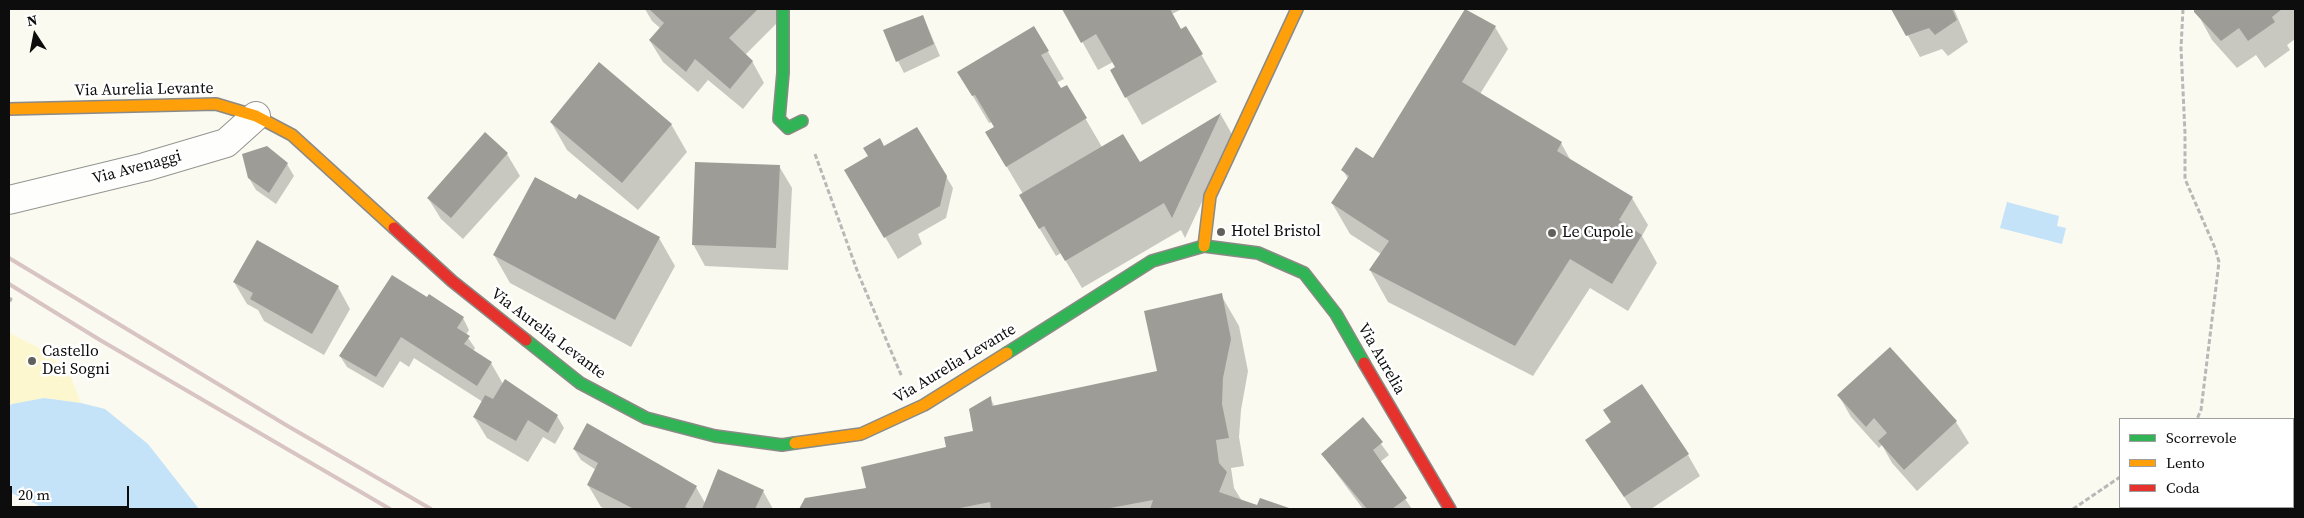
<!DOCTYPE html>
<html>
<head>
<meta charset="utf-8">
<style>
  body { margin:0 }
  #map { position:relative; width:2304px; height:518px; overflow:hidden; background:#fbfaf1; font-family:"Source Serif 4",serif }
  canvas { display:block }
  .frame { position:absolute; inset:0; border:10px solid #0d0d0d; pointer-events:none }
  .legend { position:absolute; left:2119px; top:418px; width:175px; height:90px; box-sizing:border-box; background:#fff; border:1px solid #9e9e9e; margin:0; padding:6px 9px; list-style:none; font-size:15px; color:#0d0d0d }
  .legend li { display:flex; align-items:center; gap:10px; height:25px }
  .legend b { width:25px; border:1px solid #9e9e9e }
  .north { position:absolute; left:10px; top:10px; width:50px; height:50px; -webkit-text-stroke:4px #fff; paint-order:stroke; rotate:349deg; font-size:14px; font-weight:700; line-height:20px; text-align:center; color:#0d0d0d }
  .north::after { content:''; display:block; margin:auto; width:18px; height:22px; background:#0d0d0d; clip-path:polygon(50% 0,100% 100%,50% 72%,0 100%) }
  .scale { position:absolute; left:10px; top:486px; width:119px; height:22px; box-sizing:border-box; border:2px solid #0d0d0d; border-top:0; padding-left:6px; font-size:15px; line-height:18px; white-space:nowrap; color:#0d0d0d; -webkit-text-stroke:4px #fff; paint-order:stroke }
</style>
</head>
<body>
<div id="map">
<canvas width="2304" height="518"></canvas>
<div class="frame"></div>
<ul class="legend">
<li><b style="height:6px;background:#30b455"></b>Scorrevole</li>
<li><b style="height:6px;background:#ff9f0a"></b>Lento</li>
<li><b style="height:6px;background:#e5322d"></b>Coda</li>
</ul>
<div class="north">N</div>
<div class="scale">20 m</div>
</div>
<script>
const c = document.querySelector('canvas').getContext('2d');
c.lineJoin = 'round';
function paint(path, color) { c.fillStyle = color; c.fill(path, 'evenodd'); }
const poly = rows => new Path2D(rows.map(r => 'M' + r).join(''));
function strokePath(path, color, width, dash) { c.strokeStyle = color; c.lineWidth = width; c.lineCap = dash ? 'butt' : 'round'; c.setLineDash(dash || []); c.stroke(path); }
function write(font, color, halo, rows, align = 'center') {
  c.font = font + ' "Source Serif 4",serif'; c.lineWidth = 5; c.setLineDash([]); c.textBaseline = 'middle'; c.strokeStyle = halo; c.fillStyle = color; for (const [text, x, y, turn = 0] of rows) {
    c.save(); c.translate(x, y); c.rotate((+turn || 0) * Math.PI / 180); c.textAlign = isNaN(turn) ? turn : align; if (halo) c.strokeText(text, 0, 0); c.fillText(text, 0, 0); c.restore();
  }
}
paint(poly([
  [9,328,12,334,43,350,69,372,81,403,44,398,9,405]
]), '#fdf7d0');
paint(poly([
  [2007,202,2059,216,2057,226,2066,228,2062,244,2000,228],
  [44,398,81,403,105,409,148,444,199,509,38,509,38,505,9,492,9,406,12,404]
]), '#c4e2f8');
paint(poly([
  [645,9,790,9,790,10,745,55,752,61,764,83,743,109,708,80,698,92,663,62,650,41,660,28,652,21],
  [1064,9,1182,9,1172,14,1181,30,1186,28,1217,82,1142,125,1111,70,1116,68,1113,62,1098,70],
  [1893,9,1954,9,1968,42,1948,56,1942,49,1920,57],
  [2195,9,2295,9,2295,39,2287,45,2290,50,2265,68,2256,55,2237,68,2212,40],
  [923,16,940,56,904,73,898,61],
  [1495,27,1508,49,1480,94,1561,143,1571,161,1632,198,1648,225,1642,236,1657,263,1628,311,1590,288,1533,376,1388,302,1370,270,1381,254,1350,234,1332,203,1348,179,1343,170,1373,160],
  [1034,28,1064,79,1056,83,1061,90,1067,87,1102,147,1155,190,1141,162,1221,115,1233,136,1185,238,1181,230,1082,288,1061,253,1056,256,1020,196,1023,194,986,132,995,127,992,122,989,123,959,73],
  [551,122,671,124,687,152,638,210,567,150],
  [917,128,953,188,946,218,918,234,922,244,898,259,846,170],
  [485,134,507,154,520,176,463,239,441,219,428,198],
  [287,164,294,176,276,204,256,190,249,178],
  [779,166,792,188,788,270,705,266,693,244],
  [577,201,659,238,675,266,631,347,510,283,494,255],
  [234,282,338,287,350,309,324,355,264,321,258,310,247,304],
  [1221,295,1239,326,1248,371,1241,410,1239,437,1244,466,1231,468,1234,488,1242,501,1258,507,1261,500,1289,509,800,509,806,499,865,489,948,448,973,432,990,398,995,407,1158,372],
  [463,318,469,330,466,335,475,348,473,352,491,363,503,384,557,416,564,428,555,444,543,437,528,462,487,438,474,417,483,402,414,358,409,367,400,361,383,388,347,367,340,356,362,324],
  [1890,349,1956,422,1969,443,1917,491,1892,463,1882,445,1879,448,1851,417,1839,396],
  [1604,411,1688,455,1700,476,1651,509,1632,509,1587,440,1612,423],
  [1363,419,1389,455,1380,462,1412,509,1363,509,1322,454],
  [574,449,696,487,705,503,763,491,773,509,606,509,601,507,588,485,596,470,581,460]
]), '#0003');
paint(poly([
  [649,9,758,9,729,38,753,61,730,89,695,59,686,72,649,40,664,23],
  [1062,9,1170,9,1181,29,1186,26,1203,54,1125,98,1110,70,1115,67,1096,34,1081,43],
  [1465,9,1496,26,1462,82,1562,142,1557,151,1633,197,1619,220,1642,235,1612,284,1570,259,1515,346,1369,270,1389,241,1331,203,1349,176,1341,170,1356,147,1373,158],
  [1891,9,1952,9,1957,20,1935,35,1929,28,1906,36],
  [2194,9,2282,9,2272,17,2275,22,2248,41,2239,28,2221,41,2194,12],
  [923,15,934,44,896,62,883,30],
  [1034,26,1049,51,1041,55,1061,88,1067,85,1087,118,1006,167,985,132,994,127,975,95,972,96,957,72],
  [599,62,672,124,622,183,550,122],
  [1221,113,1172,218,1164,203,1065,261,1044,226,1039,229,1019,195,1123,134,1140,162],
  [917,127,947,176,940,206,884,238,844,170,868,156,863,148,880,138,884,146],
  [485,132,508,153,451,218,427,198],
  [267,146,288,163,269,193,248,178,242,154],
  [695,162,780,165,776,248,692,245],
  [535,177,576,199,579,194,660,237,615,320,493,255],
  [257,240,339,286,312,334,250,299,253,293,233,282],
  [392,275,427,297,429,294,464,317,457,328,470,336,464,344,492,362,477,386,401,337,376,377,339,356],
  [1222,293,1231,339,1223,378,1222,404,1229,438,1216,440,1219,463,1227,472,1219,492,1257,505,1260,498,1292,509,1150,509,1153,500,1105,509,991,509,990,502,955,509,799,509,805,498,866,488,861,467,946,447,944,437,973,431,969,409,991,396,992,406,1157,371,1144,311],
  [1890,347,1957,421,1904,470,1878,441,1887,433,1874,418,1866,427,1837,395],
  [505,379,558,415,548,433,528,420,516,441,473,417,485,395,493,399],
  [1642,384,1689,454,1624,497,1585,440,1611,422,1603,410],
  [1363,417,1383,442,1373,450,1407,498,1392,509,1367,509,1321,454],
  [587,423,697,486,685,507,690,509,634,509,587,485,598,463,573,449],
  [718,469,764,490,755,509,702,509]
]), '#9e9c97');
const street = poly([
  [9,200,145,167,226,143,256,116]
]);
const fast = poly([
  [783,9,783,73,779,119,788,128,802,121],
  [526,340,580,383,646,418,715,436,782,445,795,443],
  [1007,353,1152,261,1204,246,1258,253,1304,273,1336,314,1364,363]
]);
const slow = poly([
  [9,109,216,104,256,116,292,135,394,228],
  [1204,246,1210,196,1297,9],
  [795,443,861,434,924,405,1007,353]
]);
const jam = poly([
  [394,228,452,281,526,340],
  [1364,363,1450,509]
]);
strokePath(street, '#949490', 30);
strokePath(fast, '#8b8a86', 14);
strokePath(slow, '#8b8a86', 14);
strokePath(jam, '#8b8a86', 14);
strokePath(poly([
  [2183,9,2181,48,2185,133,2185,179,2215,248,2219,262,2201,410,2197,419],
  [815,154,858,273,902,377],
  [9,298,11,299,9,303],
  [2073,509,2120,477]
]), '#b8b8b6', 3, [5, 2.5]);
strokePath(street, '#fefefd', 28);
strokePath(fast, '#30b455', 11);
strokePath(slow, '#ff9f0a', 11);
strokePath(jam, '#e5322d', 11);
strokePath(poly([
  [9,258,286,425,431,509],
  [9,284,100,340,390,509]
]), '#d8c4c2', 4);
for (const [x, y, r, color] of [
  [1221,232,5,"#60605d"],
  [1552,233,5,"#60605d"],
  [32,361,5,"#60605d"]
]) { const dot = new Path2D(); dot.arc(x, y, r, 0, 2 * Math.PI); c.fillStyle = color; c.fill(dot); strokePath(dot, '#fff', 2); }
write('16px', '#0d0d0d', '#fff', [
  ["Via Aurelia Levante",144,90,-1],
  ["Via Avenaggi",137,168,-15],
  ["Via Aurelia Levante",548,334,37],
  ["Via Aurelia",1381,359,60],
  ["Via Aurelia Levante",955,364,-31]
]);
write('16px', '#0d0d0d', '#fff', [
  ["Hotel Bristol",1231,232],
  ["Le Cupole",1562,233],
  ["Castello",42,352],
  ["Dei Sogni",42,370]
], 'left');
</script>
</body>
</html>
